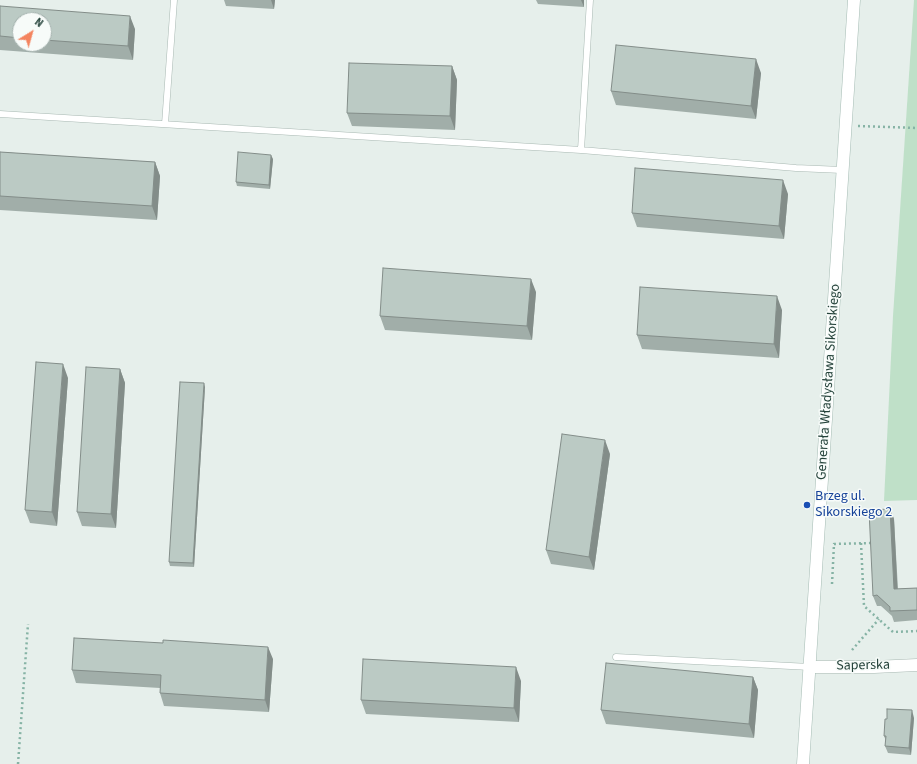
<!DOCTYPE html>
<html>
<head>
<meta charset="utf-8">
<style>
  body { margin:0 }
  #map { position:relative; width:917px; height:764px; overflow:hidden; background:#e6efeb; font-family:"Source Sans 3",sans-serif }
  canvas { display:block }
  .north { position:absolute; left:12px; top:12px; width:40px; height:40px; box-sizing:border-box; background:#f7fbf9; border:1px solid #a3b1ad; border-radius:50%; rotate:37deg; font-size:11px; font-weight:700; line-height:16px; text-align:center; color:#24423a }
  .north::after { content:''; display:block; margin:auto; width:14px; height:18px; background:#f4845f; clip-path:polygon(50% 0,100% 100%,50% 72%,0 100%) }
</style>
</head>
<body>
<div id="map">
<canvas width="917" height="764"></canvas>
<div class="north">N</div>
</div>
<script>
const c = document.querySelector('canvas').getContext('2d');
c.lineJoin = 'round';
function paint(path, color) { c.fillStyle = color; c.fill(path, 'evenodd'); }
const poly = rows => new Path2D(rows.map(r => 'M' + r).join(''));
function strokePath(path, color, width, dash) { c.strokeStyle = color; c.lineWidth = width; c.lineCap = dash ? 'butt' : 'round'; c.setLineDash(dash || []); c.stroke(path); }
function write(font, color, halo, rows, align = 'center') {
  c.font = font + ' "Source Sans 3",sans-serif'; c.lineWidth = 3; c.setLineDash([]); c.textBaseline = 'middle'; c.strokeStyle = halo; c.fillStyle = color; for (const [text, x, y, turn = 0] of rows) {
    c.save(); c.translate(x, y); c.rotate((+turn || 0) * Math.PI / 180); c.textAlign = isNaN(turn) ? turn : align; if (halo) c.strokeText(text, 0, 0); c.fillText(text, 0, 0); c.restore();
  }
}
paint(poly([
  [914,0,917,0,917,500,884,501,893,316]
]), '#bfe0c8');
const service = poly([
  [0,114,581,150,796,168,842,170],
  [165,124,174,0],
  [581,150,590,0],
  [616,657,810,667]
]);
const tertiary = poly([
  [810,667,874,667,917,665]
]);
const secondary = poly([
  [803,764,854,0]
]);
strokePath(service, '#a8b8b2', 7);
strokePath(tertiary, '#a8b8b2', 13);
strokePath(secondary, '#a4bbb3', 13);
strokePath(poly([
  [858,126,917,128],
  [861,543,864,606,893,632,917,631],
  [832,584,834,544,872,543],
  [852,650,879,619],
  [18,764,28,624]
]), '#86b3a5', 2.5, [2, 3]);
strokePath(service, '#fff', 6);
strokePath(tertiary, '#fff', 12);
strokePath(secondary, '#fff', 12);
paint(poly([
  [224,0,275,0,274,9,226,6],
  [536,0,584,0,584,7,538,4],
  [0,6,135,29,133,60,0,50],
  [20,20,44,20,44,44,20,44],
  [452,66,457,80,455,130,352,126,347,113],
  [761,73,756,119,616,105,611,91],
  [0,152,155,162,160,176,157,220,0,210],
  [273,159,270,189,237,186,236,182],
  [788,194,784,239,637,227,632,213],
  [536,292,532,340,385,330,380,316],
  [782,310,779,358,642,349,637,335],
  [120,369,125,383,116,528,82,526,77,512],
  [68,378,57,526,30,523,25,510],
  [205,387,194,567,170,566,169,562],
  [610,454,594,570,551,564,546,550],
  [890,509,894,519,898,589,917,588,917,620,894,622,892,616,881,606,877,606,873,596],
  [273,659,269,712,164,706,160,693,160,688,76,683,72,670],
  [753,677,758,690,754,738,606,724,601,710],
  [521,681,519,722,366,714,361,700],
  [914,718,911,755,888,753,885,746,886,741,884,736,887,719]
]), '#a1aea9');
paint(poly([
  [271,0,275,0,274,9],
  [581,0,584,0,584,7],
  [130,16,135,29,133,60,128,46],
  [756,59,761,73,756,119,751,106],
  [452,66,457,80,455,130,450,116],
  [271,155,273,159,270,189,269,185],
  [155,162,160,176,157,220,152,206],
  [783,180,788,194,784,239,779,226],
  [531,279,536,292,532,340,527,326],
  [777,296,782,310,779,358,774,344],
  [63,364,68,378,57,526,52,512],
  [120,369,125,383,116,528,111,514],
  [204,383,205,387,194,567,193,563],
  [605,440,610,454,594,570,589,557],
  [890,509,894,519,898,600,894,589],
  [268,647,273,659,269,712,265,700],
  [516,667,521,681,519,722,514,708],
  [753,677,758,690,754,738,749,724],
  [912,710,914,718,911,755,909,748]
]), '#838d89');
const building = poly([
  [0,6,130,16,128,46,44,40,44,20,20,20,20,38,0,36,0,6],
  [616,45,756,59,751,106,611,91,616,45],
  [349,63,452,66,450,116,347,113,349,63],
  [0,152,155,162,152,206,0,196,0,152],
  [238,152,271,155,269,185,236,182,238,152],
  [635,168,783,180,779,226,632,213,635,168],
  [383,268,531,279,527,326,380,316,383,268],
  [640,287,777,296,774,344,637,335,640,287],
  [36,362,63,364,52,512,25,510,36,362],
  [86,367,120,369,111,514,77,512,86,367],
  [180,382,204,383,193,563,169,562,180,382],
  [562,434,605,440,589,557,546,550,562,434],
  [890,509,894,589,917,588,917,610,890,611,890,607,877,595,873,596,869,510,890,509],
  [74,638,163,643,163,640,268,647,265,700,160,693,161,675,72,670,74,638],
  [363,659,516,667,514,708,361,700,363,659],
  [606,663,753,677,749,724,601,710,606,663],
  [887,709,912,710,909,748,885,746,886,736,884,736,885,719,887,719,887,709]
]);
paint(building, '#bbcac4');
strokePath(building, '#838d89', 1);
for (const [x, y, r, color] of [
  [807,505,4,"#1a4fb4"]
]) { const dot = new Path2D(); dot.arc(x, y, r, 0, 2 * Math.PI); c.fillStyle = color; c.fill(dot); strokePath(dot, '#f7fbf9', 1.5); }
write('14px', '#24423a', '#f7fbf9', [
  ["Generała Władysława Sikorskiego",829,382,-86],
  ["Saperska",863,666,-1]
]);
write('14px', '#164399', '#f7fbf9', [
  ["Brzeg ul.",815,497],
  ["Sikorskiego 2",815,513]
], 'left');
</script>
</body>
</html>
